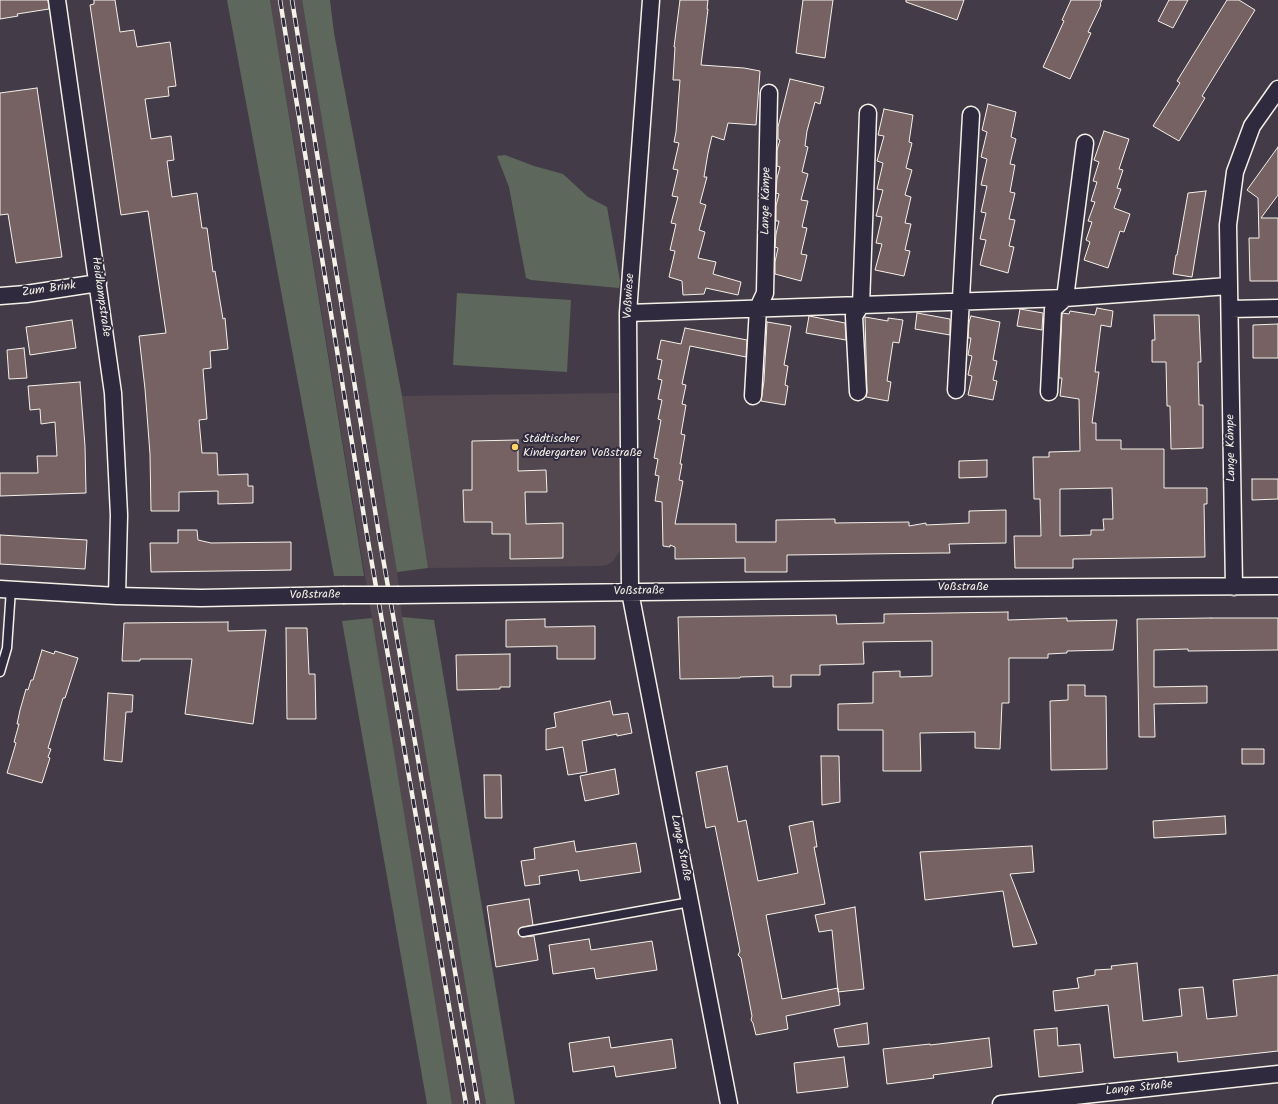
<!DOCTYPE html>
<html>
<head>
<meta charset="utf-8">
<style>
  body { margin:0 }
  canvas { display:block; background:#443b48 }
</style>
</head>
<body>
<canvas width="1278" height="1104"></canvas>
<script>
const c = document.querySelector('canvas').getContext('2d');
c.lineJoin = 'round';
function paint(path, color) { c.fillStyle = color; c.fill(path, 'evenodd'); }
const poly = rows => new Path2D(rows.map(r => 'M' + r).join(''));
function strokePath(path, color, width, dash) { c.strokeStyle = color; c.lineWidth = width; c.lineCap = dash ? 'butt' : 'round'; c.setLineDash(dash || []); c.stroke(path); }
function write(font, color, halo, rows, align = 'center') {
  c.font = font + ' Kalam,sans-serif'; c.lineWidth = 4; c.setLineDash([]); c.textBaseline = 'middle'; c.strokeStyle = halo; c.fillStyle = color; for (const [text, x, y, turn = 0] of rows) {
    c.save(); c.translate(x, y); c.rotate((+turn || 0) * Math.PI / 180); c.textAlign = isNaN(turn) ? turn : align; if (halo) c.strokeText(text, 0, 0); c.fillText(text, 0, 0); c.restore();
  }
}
paint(poly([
  [270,0,302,0,397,572,402,617,486,1104,452,1104],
  [621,393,621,544,620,551,613,561,607,565,600,566,428,568,402,396]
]), '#534750');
paint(poly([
  [227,0,270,0,364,576,334,576],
  [302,0,330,0,334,33,402,396,428,568,397,572],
  [505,155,534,166,563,174,588,197,607,207,620,281,619,288,531,280,526,278,509,187,497,156],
  [457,293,571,300,567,372,453,365],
  [402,617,434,620,515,1104,486,1104],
  [372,618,452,1104,427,1104,342,621]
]), '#5d675b');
const building = poly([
  [0,0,48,0,49,9,17,14,18,16,0,19,0,0],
  [94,0,115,0,120,32,134,30,137,47,170,42,176,86,168,87,169,96,145,99,151,139,171,136,174,160,167,161,172,197,197,193,202,228,207,228,213,272,215,271,223,319,225,318,228,349,210,351,211,368,203,369,207,419,199,420,202,453,217,453,218,475,248,474,248,486,253,486,253,503,218,504,218,491,179,492,179,511,151,511,150,454,145,389,139,336,166,333,148,211,121,215,90,5,94,4,94,0],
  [680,0,708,0,707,9,708,9,701,65,744,68,760,71,756,125,728,123,724,140,712,136,708,153,704,177,707,177,700,203,706,205,699,230,705,232,698,258,716,262,713,274,741,282,738,295,706,288,704,294,683,295,682,281,669,277,675,251,670,250,676,224,671,223,678,197,672,196,678,170,673,169,679,143,674,142,676,132,680,80,673,80,675,47,674,47,680,0],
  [803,0,833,0,825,58,796,53,803,0],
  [906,0,964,0,957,20,906,2,906,0],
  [1071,0,1102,0,1100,4,1101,5,1088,32,1091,33,1070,79,1043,67,1064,21,1062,20,1071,0],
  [1169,0,1188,0,1173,28,1158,21,1169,0],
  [1227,0,1239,0,1255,10,1202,96,1205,98,1179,141,1153,126,1180,83,1177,81,1227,0],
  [790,79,824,87,820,104,815,102,807,131,805,146,808,147,802,172,808,174,801,200,808,201,802,227,807,228,801,254,807,255,801,281,775,274,775,262,778,248,775,247,776,234,779,221,776,221,776,206,779,194,776,193,777,178,780,167,777,166,777,150,780,140,778,139,778,127,790,79],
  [37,88,62,257,16,263,8,214,0,215,0,93,37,88],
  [988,104,1016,112,1011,137,1016,139,1010,164,1015,165,1010,192,1015,193,1009,219,1015,220,1009,246,1014,247,1008,273,980,265,986,240,980,239,986,213,981,212,987,186,981,185,987,159,981,157,987,132,982,130,988,104],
  [884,109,913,115,909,142,912,143,906,168,912,170,905,195,911,197,905,223,911,224,905,250,910,251,904,276,875,270,882,244,876,243,882,217,876,216,883,190,877,189,883,163,877,161,884,136,878,135,884,109],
  [1104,131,1129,139,1119,169,1123,170,1117,188,1121,189,1114,208,1130,214,1124,232,1120,231,1108,268,1084,260,1090,242,1086,240,1092,222,1088,221,1095,202,1091,201,1097,182,1093,181,1099,162,1094,160,1104,131],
  [1278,147,1278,195,1261,218,1278,218,1278,281,1250,281,1249,238,1259,238,1258,198,1247,190,1278,147],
  [1206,191,1192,277,1173,274,1176,255,1177,255,1188,193,1206,191],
  [1097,308,1113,311,1111,327,1101,325,1095,372,1099,372,1092,423,1096,423,1096,440,1121,440,1121,449,1164,449,1164,488,1207,488,1207,504,1204,504,1205,557,1073,559,1073,568,1015,568,1014,536,1041,536,1040,499,1034,499,1033,457,1049,457,1049,452,1080,451,1079,399,1060,396,1062,378,1059,378,1062,313,1069,314,1070,311,1095,315,1097,308],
  [1112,488,1113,519,1103,519,1104,530,1091,530,1091,535,1060,536,1060,489,1112,488],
  [1020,309,1043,313,1042,330,1017,326,1020,309],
  [917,313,950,319,950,335,915,329,917,313],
  [1154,315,1199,315,1201,362,1198,362,1199,405,1203,405,1203,448,1171,449,1170,406,1167,406,1166,362,1152,362,1152,340,1155,340,1154,315],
  [809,316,845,323,846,340,806,333,809,316],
  [971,316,1000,322,993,360,997,361,993,380,997,381,993,400,968,395,972,376,968,375,972,356,968,355,971,338,968,338,969,322,971,316],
  [865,317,888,321,888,318,903,320,899,343,893,342,887,381,891,382,888,401,866,397,867,392,865,317],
  [72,320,76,348,30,355,26,327,72,320],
  [767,322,791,326,784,365,788,366,785,385,788,386,785,405,761,401,764,381,767,322],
  [1278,324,1278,358,1253,358,1253,325,1278,324],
  [685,328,747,340,746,357,690,346,682,384,686,385,682,404,686,405,681,434,685,435,680,464,682,464,679,480,683,481,675,524,736,524,736,542,776,542,776,520,835,519,835,523,909,522,909,526,926,523,926,525,969,523,969,511,1006,510,1006,543,949,544,950,553,941,553,787,555,787,572,745,572,745,558,675,559,675,547,670,545,670,547,663,546,662,502,655,501,659,476,655,475,658,459,654,458,661,420,658,419,662,400,658,399,662,380,658,379,662,360,657,359,661,340,681,344,685,328],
  [24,348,27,378,9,379,7,350,24,348],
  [80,382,85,446,86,493,0,496,0,473,38,473,37,456,57,456,55,422,41,424,40,409,30,410,28,386,80,382],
  [518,440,518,471,546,470,547,492,525,492,526,524,563,523,563,558,510,559,510,534,492,534,492,522,464,522,463,490,472,490,472,441,518,440],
  [987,460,987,477,959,478,959,461,987,460],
  [1252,479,1278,479,1278,499,1252,500,1252,479],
  [178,530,197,530,198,540,211,543,291,542,291,570,151,572,150,543,178,543,178,530],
  [0,535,87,540,85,569,0,564,0,535],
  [1008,612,1008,620,1067,618,1067,621,1117,620,1113,650,1067,651,1067,653,1048,654,1048,658,1009,658,1009,703,1002,703,1000,749,975,748,975,732,920,733,921,771,883,771,883,730,838,730,838,704,873,703,873,672,900,671,900,677,932,676,932,641,863,642,864,664,820,665,820,675,791,675,791,687,773,687,773,676,740,677,740,678,680,679,678,617,836,615,837,624,884,623,884,614,1008,612],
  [1211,618,1278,618,1278,650,1188,651,1188,649,1154,650,1154,687,1207,686,1207,703,1154,704,1155,737,1139,737,1137,619,1211,618],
  [545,619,545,627,595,626,595,659,557,659,557,646,506,647,506,620,545,619],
  [228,622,228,631,266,630,253,724,185,714,192,659,140,659,140,661,122,661,124,623,228,622],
  [286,628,307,628,309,674,315,674,316,719,287,719,286,628],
  [42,650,54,654,55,651,78,658,67,692,65,698,63,698,48,748,51,749,48,757,50,758,42,783,7,773,16,743,14,742,19,724,17,724,20,710,26,689,28,690,31,680,33,680,42,650],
  [510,654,510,687,500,687,500,689,457,690,456,655,510,654],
  [1068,685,1085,685,1085,696,1106,696,1107,769,1051,770,1050,701,1068,700,1068,685],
  [108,693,133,695,132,712,126,712,122,762,104,760,108,693],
  [610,701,613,715,628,713,632,733,617,736,617,734,582,741,587,772,568,775,563,747,546,750,546,729,556,727,554,713,610,701],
  [1242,749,1264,749,1264,764,1242,764,1242,749],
  [821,756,839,756,840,802,822,805,821,756],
  [727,766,738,822,746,820,758,881,798,873,789,826,813,821,817,847,814,847,825,904,766,915,782,999,838,988,840,1005,786,1016,788,1029,756,1035,753,1023,751,1020,752,1016,741,958,738,955,740,951,715,826,706,828,696,772,727,766],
  [615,769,619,794,585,801,580,776,615,769],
  [484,775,501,775,502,818,485,818,484,775],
  [1225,816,1226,834,1154,838,1153,821,1225,816],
  [574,841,576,852,636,843,641,872,580,881,578,870,539,876,540,884,525,886,521,861,535,859,534,848,574,841],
  [1032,846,1034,872,1010,874,1037,944,1013,947,1003,891,925,900,920,852,1032,846],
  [529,899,533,925,520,928,518,933,522,937,534,936,538,960,496,967,487,906,529,899],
  [855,907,864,989,838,992,832,930,819,932,815,915,855,907],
  [589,939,591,950,652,941,657,970,596,979,594,968,553,974,549,945,589,939],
  [1137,963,1143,1021,1182,1016,1179,989,1203,987,1207,1019,1237,1016,1233,980,1278,975,1278,1051,1178,1062,1177,1052,1114,1058,1108,1005,1055,1011,1053,991,1079,988,1077,978,1095,975,1095,970,1112,969,1111,966,1137,963],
  [867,1023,869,1044,838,1047,834,1029,867,1023],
  [1057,1028,1058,1046,1080,1044,1083,1072,1039,1077,1034,1030,1057,1028],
  [609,1037,611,1048,672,1039,676,1068,616,1077,614,1066,573,1072,569,1043,609,1037],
  [989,1038,992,1067,933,1075,934,1078,887,1084,883,1049,930,1044,930,1045,989,1038],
  [844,1057,848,1087,797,1093,794,1063,844,1057]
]);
paint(building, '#766263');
strokePath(building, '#f4f1e8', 1);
const lane = poly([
  [0,672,7,648,11,589],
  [523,932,690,902]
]);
const street = poly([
  [57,0,113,393,119,515,117,596],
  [651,0,628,313,630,592,729,1104],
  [0,296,26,294,98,283],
  [1230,309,1278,308],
  [628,313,1065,298,1228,286],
  [956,390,971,115],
  [858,392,854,316,861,305,868,113],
  [1049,392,1053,309,1065,298,1085,143],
  [753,396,758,308,765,293,769,93],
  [1234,587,1228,225,1235,172,1252,126,1278,89],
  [0,589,117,596,201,598,343,595],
  [399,595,965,588,1278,586],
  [1001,1104,1278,1074]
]);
strokePath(lane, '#f4f1e8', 11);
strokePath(street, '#f4f1e8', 19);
strokePath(lane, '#2f2a3d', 8);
strokePath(street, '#2f2a3d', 16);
const rail = poly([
  [280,0,367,535,466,1104],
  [292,0,379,535,478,1104]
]);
strokePath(rail, '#f4f1e8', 4.5);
strokePath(rail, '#2f2a3d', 3, [9]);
const streetBridge = poly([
  [343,595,399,595]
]);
strokePath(streetBridge, '#f4f1e8', 19, []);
strokePath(streetBridge, '#2f2a3d', 16);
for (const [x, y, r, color] of [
  [515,447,4,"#ffd166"]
]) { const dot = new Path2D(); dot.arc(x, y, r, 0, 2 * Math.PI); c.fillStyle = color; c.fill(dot); strokePath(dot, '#2f2a3d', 1.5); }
write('12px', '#f4f1e8', '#2f2a3d', [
  ["Lange Kämpe",767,201,-89],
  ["Zum Brink",49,290,-8],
  ["Voßwiese",630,296,-87],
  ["Heidkampstraße",100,297,82],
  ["Lange Kämpe",1232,448,-91],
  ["Voßstraße",963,588],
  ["Voßstraße",639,592,-1],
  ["Voßstraße",315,596,-1],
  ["Lange Straße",680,848,79],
  ["Lange Straße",1139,1089,-6]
]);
write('12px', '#f4f1e8', '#2f2a3d', [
  ["Städtischer",523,440],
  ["Kindergarten Voßstraße",523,454]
], 'left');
</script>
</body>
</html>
